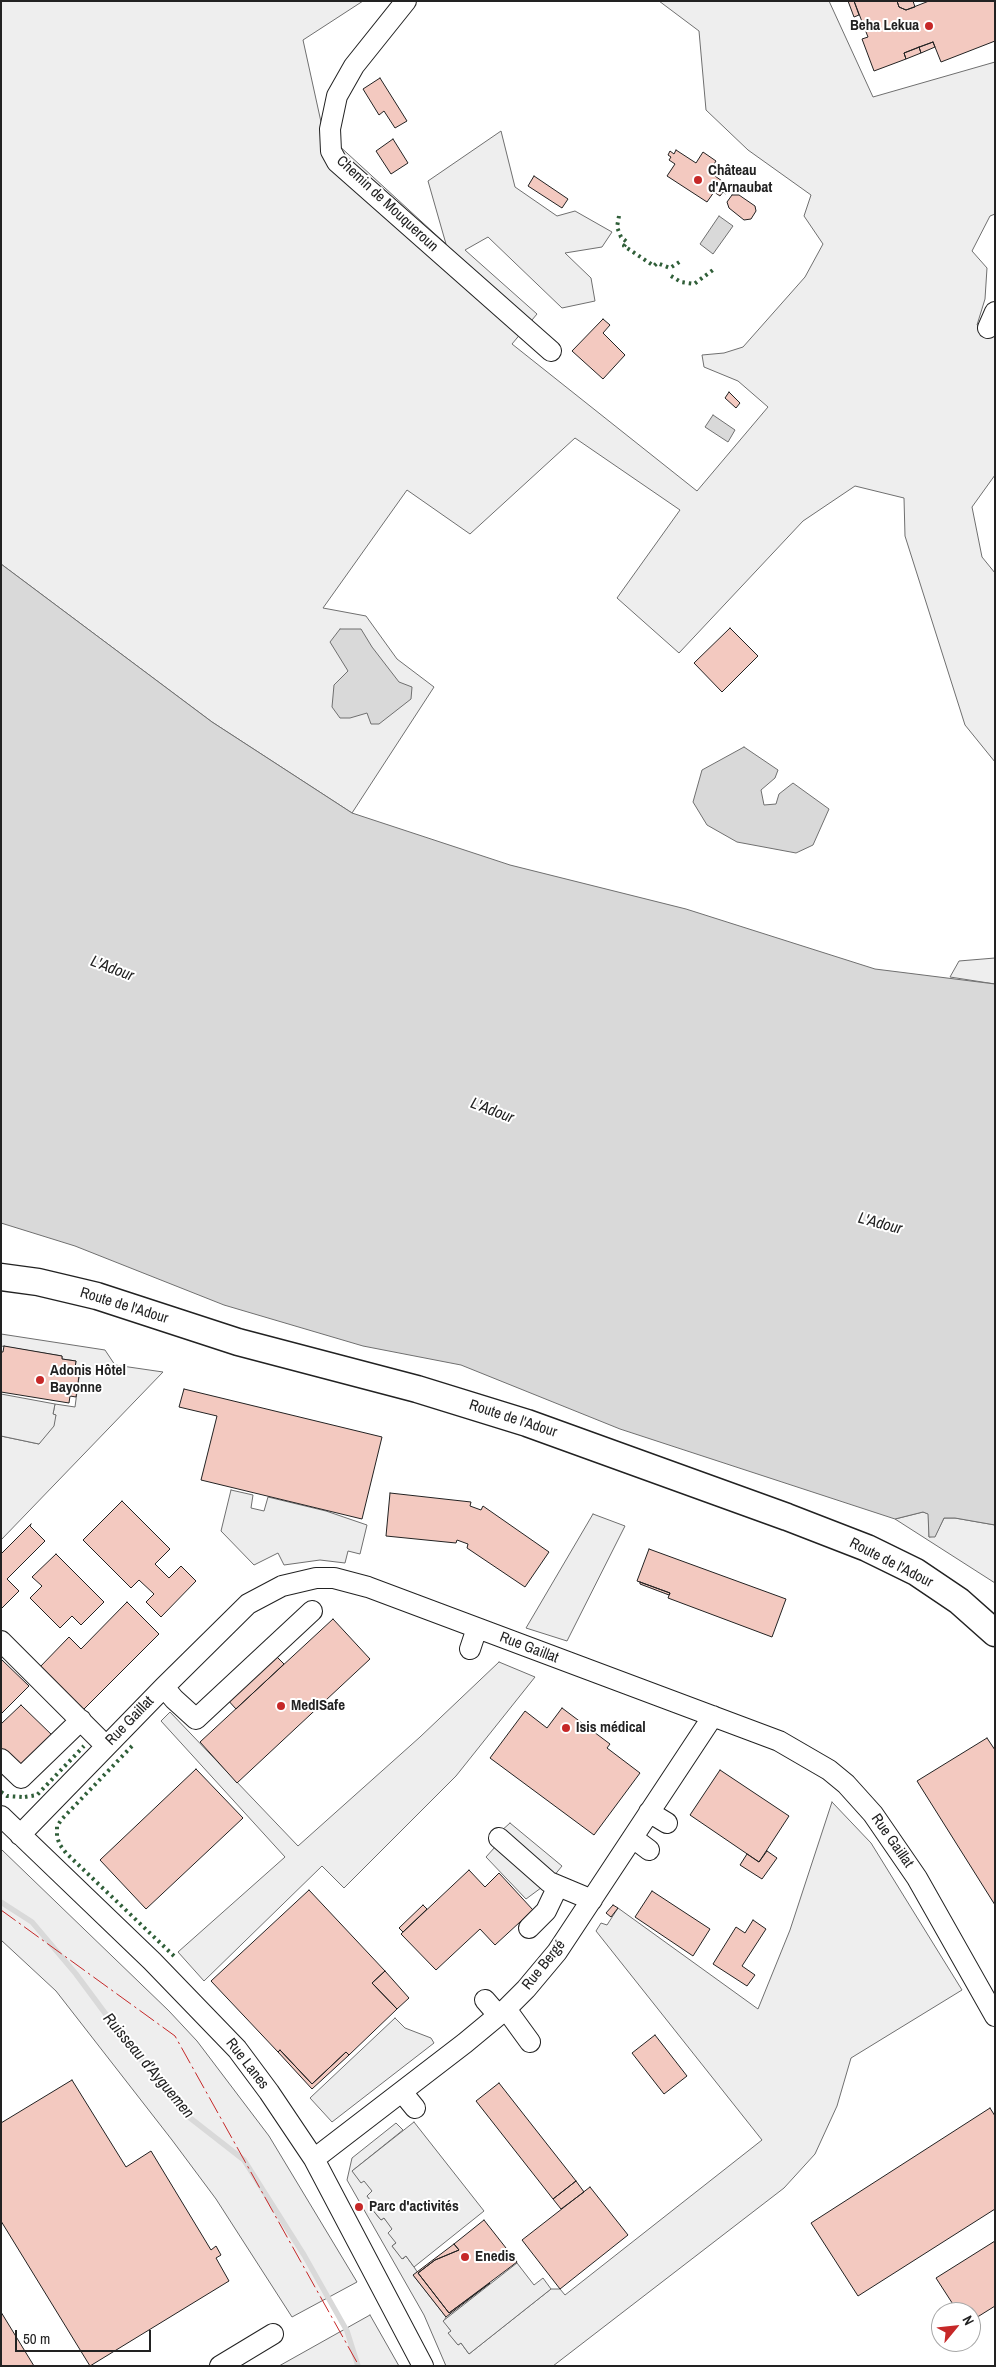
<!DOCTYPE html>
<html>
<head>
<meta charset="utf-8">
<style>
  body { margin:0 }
  #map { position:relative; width:996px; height:2367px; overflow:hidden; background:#fff; font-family:"Archivo Narrow",sans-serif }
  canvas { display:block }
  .frame { position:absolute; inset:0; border:2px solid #222; pointer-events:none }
  .north { position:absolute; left:931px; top:2302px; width:50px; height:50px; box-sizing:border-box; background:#fff; border:1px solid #a7a7a7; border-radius:50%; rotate:62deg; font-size:14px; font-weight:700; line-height:20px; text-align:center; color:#222 }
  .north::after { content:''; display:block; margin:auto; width:18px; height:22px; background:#c62828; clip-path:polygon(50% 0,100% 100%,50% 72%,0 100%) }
  .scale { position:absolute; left:15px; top:2330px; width:136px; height:22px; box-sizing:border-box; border:2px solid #222; border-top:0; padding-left:6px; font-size:15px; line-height:18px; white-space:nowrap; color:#222; -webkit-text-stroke:4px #fff; paint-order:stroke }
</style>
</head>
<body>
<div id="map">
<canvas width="996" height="2367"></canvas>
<div class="frame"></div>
<div class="north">N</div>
<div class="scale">50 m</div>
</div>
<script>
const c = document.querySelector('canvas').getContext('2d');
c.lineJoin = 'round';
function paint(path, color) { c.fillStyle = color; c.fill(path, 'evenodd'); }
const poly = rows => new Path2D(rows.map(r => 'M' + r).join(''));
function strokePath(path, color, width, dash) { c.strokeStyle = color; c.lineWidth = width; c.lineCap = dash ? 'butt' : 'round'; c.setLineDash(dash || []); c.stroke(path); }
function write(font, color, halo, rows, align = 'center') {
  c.font = font + ' "Archivo Narrow",sans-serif'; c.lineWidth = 4; c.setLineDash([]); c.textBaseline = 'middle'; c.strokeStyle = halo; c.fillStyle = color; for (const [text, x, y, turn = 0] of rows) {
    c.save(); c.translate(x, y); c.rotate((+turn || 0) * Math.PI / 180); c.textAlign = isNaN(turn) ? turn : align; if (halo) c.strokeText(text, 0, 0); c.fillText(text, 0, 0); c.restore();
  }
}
const green = poly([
  [1,1,363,1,303,40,323,131,446,244,428,181,501,131,515,187,557,216,575,211,612,232,602,247,565,253,591,278,595,301,562,308,488,237,465,250,537,314,512,344,697,491,768,407,738,381,704,367,702,355,724,353,743,347,805,277,823,244,804,216,811,195,748,150,706,110,699,31,659,1,829,1,873,97,995,62,995,214,990,216,972,251,987,268,985,299,977,325,995,335,995,475,972,507,982,557,995,573,995,762,965,725,905,536,904,498,855,486,803,521,679,653,617,598,680,510,575,438,470,534,407,490,323,608,366,616,397,659,434,687,352,813,212,722,1,564,1,1],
  [995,958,995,984,950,977,959,961,995,958],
  [1,1334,105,1350,115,1365,163,1372,1,1540,1,1436,39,1444,56,1415,53,1414,55,1404,75,1407,80,1369,75,1368,76,1361,62,1359,62,1356,1,1346,1,1334],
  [923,1512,929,1514,929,1537,935,1536,944,1518,955,1518,995,1525,995,1583,895,1519,923,1512],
  [593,1514,625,1526,567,1641,526,1628,593,1514],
  [499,1662,535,1677,456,1776,344,1888,322,1866,204,1981,178,1952,285,1857,161,1721,170,1712,298,1846,420,1737,499,1662],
  [832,1802,871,1843,962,1990,851,2058,837,2106,815,2154,784,2188,553,2366,446,2366,424,2315,347,2180,352,2158,396,2123,403,2130,352,2171,364,2180,373,2191,367,2196,375,2206,371,2208,381,2220,384,2218,393,2229,396,2243,392,2246,403,2259,406,2256,414,2267,418,2273,414,2276,446,2317,444,2321,451,2331,449,2333,458,2345,461,2343,469,2354,551,2289,560,2289,565,2295,762,2140,596,1931,601,1923,607,1925,618,1908,758,2009,790,1930,832,1802],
  [1,1849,169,2011,197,2041,269,2136,357,2282,292,2317,216,2199,172,2140,56,1991,1,1940,1,1849],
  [370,2315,399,2366,279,2366,370,2315]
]);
paint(green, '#eee');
strokePath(green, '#6f6f6f', 1);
const parking = poly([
  [1,1394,55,1404,53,1414,56,1415,54,1426,39,1444,1,1436,1,1394],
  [231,1490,253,1495,251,1508,264,1511,268,1497,326,1511,367,1525,360,1554,348,1551,345,1563,320,1560,284,1565,278,1553,254,1565,221,1531,231,1490],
  [510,1823,562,1866,549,1882,526,1899,486,1857,495,1847,490,1841,510,1823],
  [395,2018,405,2028,431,2038,434,2043,332,2122,310,2098,395,2018],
  [414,2122,484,2211,414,2267,406,2256,402,2259,392,2246,396,2243,388,2233,392,2229,384,2218,381,2220,371,2208,374,2205,367,2196,372,2191,364,2181,361,2183,352,2171,414,2122],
  [517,2263,534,2285,543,2278,551,2289,469,2354,461,2343,458,2345,448,2333,451,2331,443,2321,517,2263]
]);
paint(parking, '#ededed');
strokePath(parking, '#6f6f6f', 1);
const water = poly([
  [719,216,733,226,713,254,700,244,719,216],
  [713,415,735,430,728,442,705,427,713,415],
  [1,564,212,722,352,813,510,865,686,909,875,969,995,984,995,1525,955,1518,944,1518,935,1537,929,1537,928,1514,923,1512,895,1519,620,1429,461,1365,363,1346,224,1305,75,1246,1,1223,1,564],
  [340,629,361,629,372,647,399,682,412,687,411,699,379,724,371,724,367,713,350,718,340,718,332,707,334,685,348,671,330,642,340,629],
  [744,747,778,770,775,778,761,790,764,805,776,804,779,794,793,783,829,809,813,845,796,853,737,842,707,825,693,802,702,770,744,747]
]);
paint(water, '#d9d9d9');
strokePath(water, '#6f6f6f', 1);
strokePath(poly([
  [1,1902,32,1922,76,1974,122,2036,185,2114,244,2160,304,2255,347,2331,358,2366]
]), '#d9d9d9', 5.5);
const building = poly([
  [848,1,854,1,859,15,854,17,848,1],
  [854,1,897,1,899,7,906,10,929,1,995,1,995,41,941,62,933,42,904,53,906,59,874,71,862,39,868,37,854,1],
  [897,1,913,1,915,7,906,10,899,7,897,1],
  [933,42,935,47,921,53,919,47,933,42],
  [919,47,921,53,906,59,904,53,919,47],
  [380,78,407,121,395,128,384,111,379,115,363,89,380,78],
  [393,139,408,163,391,174,376,151,393,139],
  [676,150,696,163,703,152,716,161,709,172,728,185,726,188,729,190,726,194,723,192,720,196,714,192,707,202,667,176,675,164,669,160,671,157,668,155,670,151,674,154,676,150],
  [534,176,568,199,562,208,528,186,534,176],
  [732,195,739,195,755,206,756,211,751,219,744,220,729,208,727,202,732,195],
  [603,319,610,325,603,333,625,355,603,379,572,351,603,319],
  [729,392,740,403,736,408,725,398,729,392],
  [730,628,758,656,722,692,694,663,730,628],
  [4,1346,62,1356,62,1359,76,1361,75,1368,80,1369,76,1397,70,1396,69,1403,1,1392,1,1352,3,1352,4,1346],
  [184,1389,382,1437,362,1519,201,1480,217,1416,179,1407,184,1389],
  [390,1493,471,1502,470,1506,481,1510,483,1506,549,1552,525,1587,467,1548,468,1544,457,1540,456,1543,386,1536,390,1493],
  [122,1501,170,1549,155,1564,169,1578,181,1566,196,1581,161,1617,146,1602,154,1594,139,1580,131,1588,83,1540,122,1501],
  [31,1524,30,1526,45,1541,7,1579,19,1591,1,1609,1,1554,31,1524],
  [649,1549,786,1599,772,1637,668,1598,670,1593,637,1581,649,1549],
  [56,1554,104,1602,81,1625,72,1616,60,1628,30,1598,42,1586,32,1577,56,1554],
  [640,1582,670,1593,669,1595,640,1584,640,1582],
  [127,1602,159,1634,81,1712,38,1669,69,1637,81,1649,127,1602],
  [333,1619,370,1659,237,1783,200,1742,333,1619],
  [274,1654,284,1664,236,1709,226,1698,274,1654],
  [1,1659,29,1686,1,1714,1,1659],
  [21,1705,54,1737,21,1770,1,1751,1,1724,21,1705],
  [562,1708,610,1744,607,1748,640,1773,594,1835,490,1758,525,1711,547,1728,562,1708],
  [987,1738,995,1750,995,1905,917,1781,987,1738],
  [196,1769,243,1818,146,1909,100,1860,196,1769],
  [720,1770,789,1816,759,1862,690,1815,720,1770],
  [767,1851,777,1858,762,1879,740,1865,747,1854,759,1862,767,1851],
  [469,1870,485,1887,499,1873,533,1910,495,1945,480,1929,436,1970,401,1934,469,1870],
  [309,1890,385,1971,372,1983,397,2009,349,2055,346,2052,312,2084,280,2050,278,2052,211,1981,309,1890],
  [652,1891,710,1929,693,1956,635,1917,652,1891],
  [423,1905,427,1909,403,1932,399,1928,423,1905],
  [613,1905,618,1908,611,1917,606,1913,613,1905],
  [753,1920,766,1929,742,1966,755,1975,747,1986,713,1964,736,1927,745,1933,753,1920],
  [385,1971,409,1998,397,2009,372,1983,385,1971],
  [655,2035,687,2076,664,2094,632,2053,655,2035],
  [280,2050,312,2084,346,2052,349,2055,312,2089,278,2052,280,2050],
  [72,2080,126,2167,151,2151,211,2250,216,2246,221,2255,216,2258,229,2281,90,2366,1,2221,1,2123,72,2080],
  [499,2083,576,2181,553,2199,476,2101,499,2083],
  [990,2108,995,2116,995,2209,858,2296,811,2223,990,2108],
  [576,2181,584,2192,561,2209,553,2199,576,2181],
  [590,2187,628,2235,560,2289,522,2240,590,2187],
  [484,2220,517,2262,449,2313,418,2273,435,2260,459,2250,454,2244,484,2220],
  [995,2241,995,2306,971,2321,971,2312,958,2312,936,2278,995,2241],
  [454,2244,459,2250,435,2260,418,2273,449,2313,490,2283,446,2317,413,2275,454,2244],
  [1,2312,34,2366,1,2366,1,2312]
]);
paint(building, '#f3c9c0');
strokePath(building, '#222', 1);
const minor = poly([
  [406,1,354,66,337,96,330,129,331,151,337,162,551,351],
  [988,328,995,312],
  [1,1641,106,1746],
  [470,1649,477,1628],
  [164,1687,174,1699,196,1719,312,1611],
  [1,1759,21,1778,81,1720],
  [649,1812,667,1823],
  [1,1816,152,1961,237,2049,269,2092,314,2159,423,2366],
  [20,1835,164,1687,248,1604,282,1586,316,1578,334,1578,368,1587,779,1741,829,1770,846,1784,873,1814,917,1878,995,2016],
  [499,1838,549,1882,592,1900],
  [633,1838,649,1850],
  [529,1928,546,1911,558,1886],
  [485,2000,498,2015],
  [506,2009,530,2042],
  [402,2092,415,2108],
  [314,2159,465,2043,506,2009,526,1989,557,1952,713,1716],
  [220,2366,273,2334]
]);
const major = poly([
  [1,1277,38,1282,97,1296,238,1342,417,1389,527,1423,787,1517,867,1548,916,1572,959,1601,995,1633]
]);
strokePath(minor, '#222', 22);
strokePath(major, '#222', 29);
strokePath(minor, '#fff', 20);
strokePath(major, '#fff', 26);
strokePath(poly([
  [619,216,617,227,621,237,627,242,624,246,654,266,657,263,670,268,681,261],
  [671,276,681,282,694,284,713,270],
  [132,1746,62,1819,57,1826,57,1837,60,1845,66,1853,175,1957],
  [1,1792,7,1796,22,1797],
  [25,1797,37,1795,84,1746]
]), '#2f5e38', 4, [2.5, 4]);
strokePath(poly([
  [1,1910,175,2036,359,2366]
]), '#c62828', 1, [18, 4, 2.5, 4]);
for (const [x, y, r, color] of [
  [929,26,5,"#c62828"],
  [698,180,5,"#c62828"],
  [40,1380,5,"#c62828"],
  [281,1706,5,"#c62828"],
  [566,1728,5,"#c62828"],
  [359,2207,5,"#c62828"],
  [465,2257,5,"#c62828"]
]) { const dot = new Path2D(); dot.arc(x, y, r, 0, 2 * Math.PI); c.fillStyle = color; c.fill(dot); strokePath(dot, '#fff', 2); }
write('bold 15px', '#222', '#fff', [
  ["Beha Lekua",919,26,"right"],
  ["Château",708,171],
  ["d'Arnaubat",708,188],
  ["Adonis Hôtel",50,1371],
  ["Bayonne",50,1388],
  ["MedISafe",291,1706],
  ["Isis médical",576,1728],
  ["Parc d'activités",369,2207],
  ["Enedis",475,2257]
], 'left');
write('15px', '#222', '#fff', [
  ["Chemin de Mouqueroun",387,204,43],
  ["Route de l'Adour",124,1306,17],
  ["Route de l'Adour",513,1419,18],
  ["Route de l'Adour",891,1563,27],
  ["Rue Gaillat",529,1648,21],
  ["Rue Gaillat",130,1721,-46],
  ["Rue Gaillat",892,1841,55],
  ["Rue Bergé",544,1965,-51],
  ["Rue Lanes",247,2064,52]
]);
write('italic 16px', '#222', '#fff', [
  ["L'Adour",112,969,21],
  ["L'Adour",492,1111,21],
  ["L'Adour",880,1224,15],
  ["Ruisseau d'Ayguemen",148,2066,50]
]);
</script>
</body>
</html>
